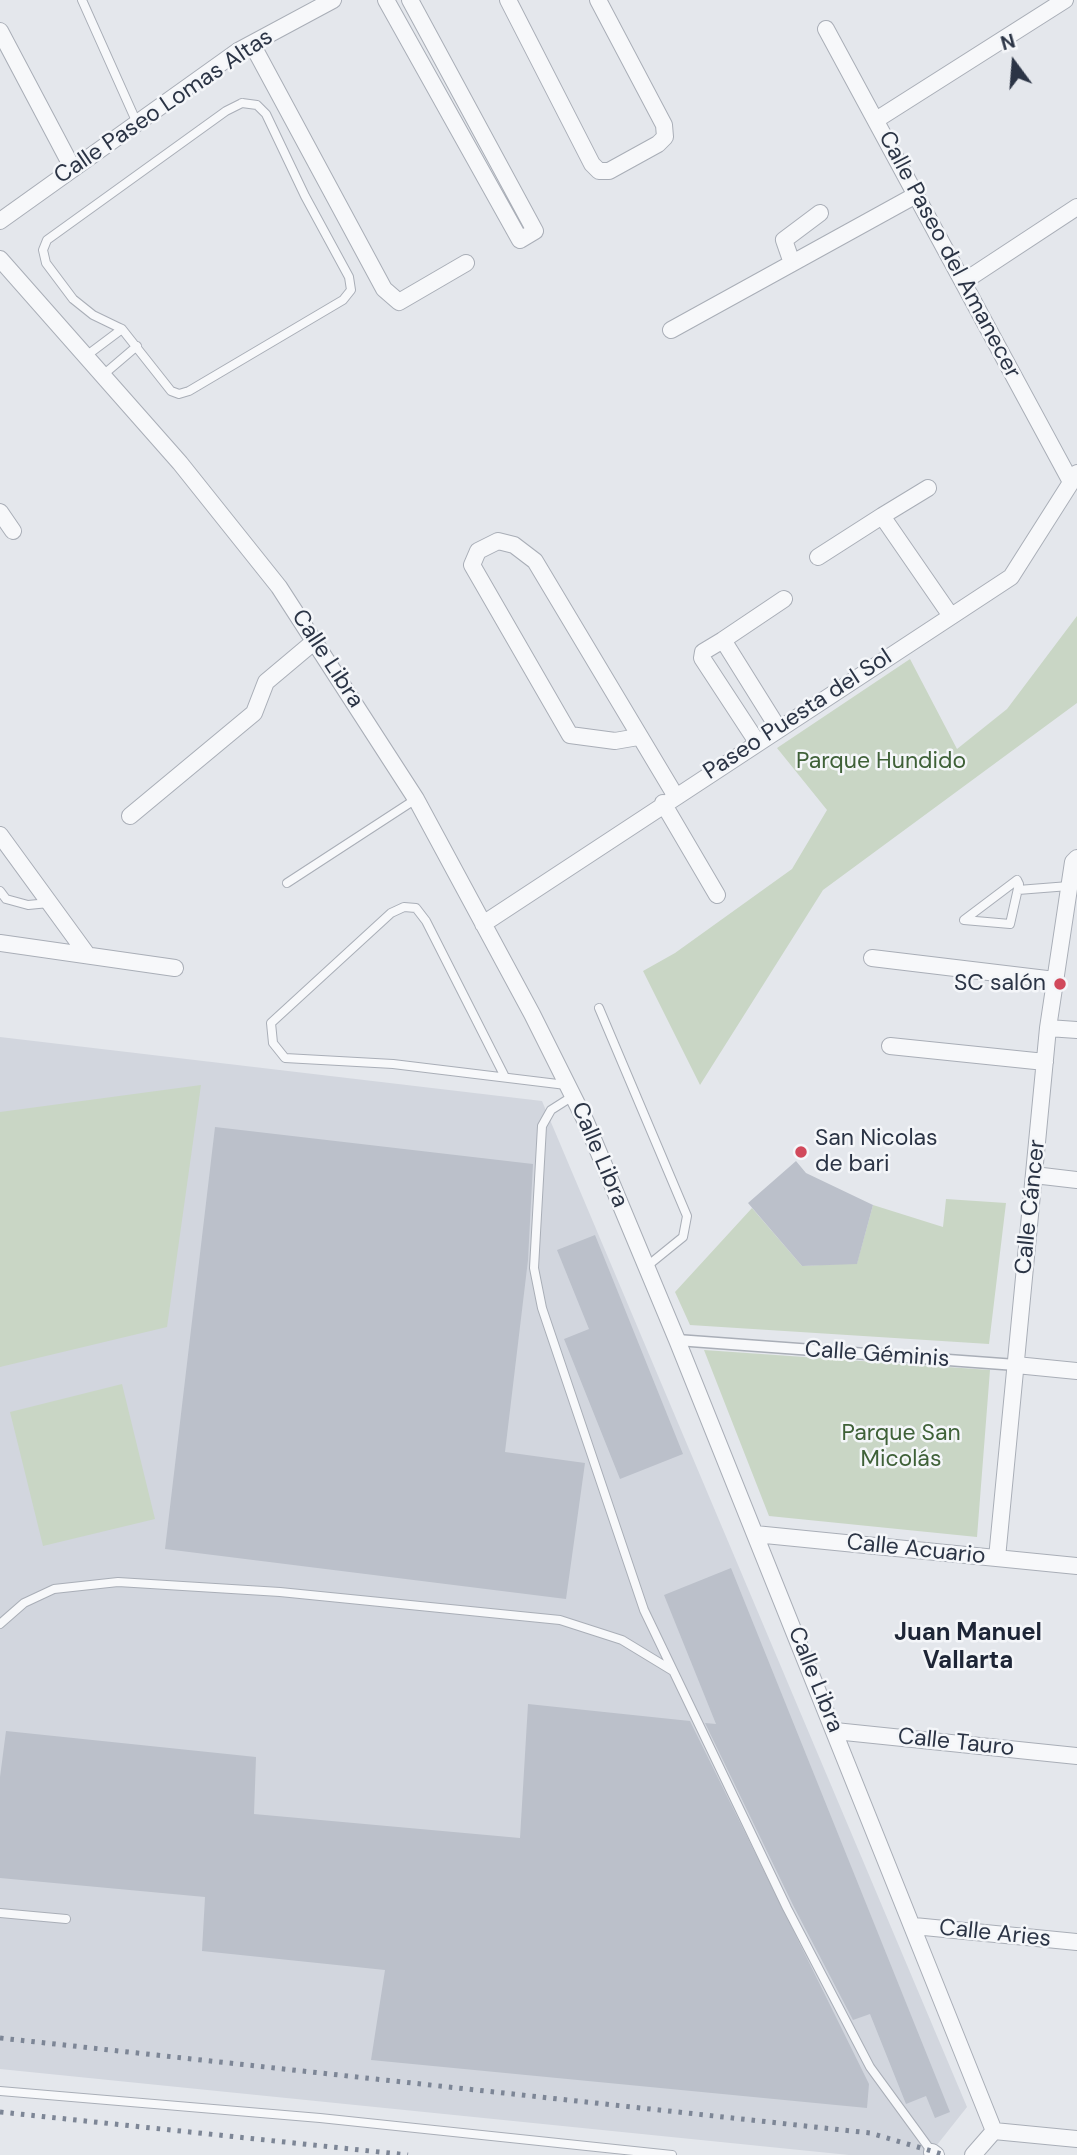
<!DOCTYPE html>
<html>
<head>
<meta charset="utf-8">
<style>
  body { margin:0 }
  #map { position:relative; width:1077px; height:2155px; overflow:hidden; background:#e4e7ec; font-family:"DM Sans",sans-serif }
  canvas { display:block }
  .north { position:absolute; left:979px; top:28px; width:70px; height:70px; -webkit-text-stroke:5px #f4f6f9; paint-order:stroke; rotate:344deg; font-size:19px; font-weight:700; line-height:28px; text-align:center; color:#2b3445 }
  .north::after { content:''; display:block; margin:auto; width:24px; height:32px; background:#2b3445; clip-path:polygon(50% 0,100% 100%,50% 72%,0 100%) }
</style>
</head>
<body>
<div id="map">
<canvas width="1077" height="2155"></canvas>
<div class="north">N</div>
</div>
<script>
const c = document.querySelector('canvas').getContext('2d');
c.lineJoin = 'round';
function paint(path, color) { c.fillStyle = color; c.fill(path, 'evenodd'); }
const poly = rows => new Path2D(rows.map(r => 'M' + r).join(''));
function strokePath(path, color, width, dash) { c.strokeStyle = color; c.lineWidth = width; c.lineCap = dash ? 'butt' : 'round'; c.setLineDash(dash || []); c.stroke(path); }
function write(font, color, halo, rows, align = 'center') {
  c.font = font + ' "DM Sans",sans-serif'; c.lineWidth = 5; c.setLineDash([]); c.textBaseline = 'middle'; c.strokeStyle = halo; c.fillStyle = color; for (const [text, x, y, turn = 0] of rows) {
    c.save(); c.translate(x, y); c.rotate((+turn || 0) * Math.PI / 180); c.textAlign = isNaN(turn) ? turn : align; if (halo) c.strokeText(text, 0, 0); c.fillText(text, 0, 0); c.restore();
  }
}
paint(poly([
  [0,1037,542,1101,967,2107,929,2155,849,2155,0,2069]
]), '#d2d6de');
paint(poly([
  [1077,616,1077,703,823,890,700,1085,643,971,675,953,792,869,827,810,777,748,910,659,957,749,1007,709],
  [201,1085,167,1327,0,1367,0,1112],
  [946,1199,1006,1203,989,1344,690,1325,675,1292,752,1208,802,1266,857,1263,873,1205,943,1227],
  [704,1350,990,1370,977,1537,769,1516],
  [122,1384,155,1519,43,1546,10,1412]
]), '#c9d6c5');
paint(poly([
  [215,1127,533,1164,528,1260,505,1452,585,1463,566,1599,165,1549],
  [796,1161,806,1173,873,1205,857,1264,802,1266,748,1203],
  [595,1235,683,1454,620,1479,564,1339,589,1329,557,1250],
  [731,1568,950,2112,935,2118,926,2096,906,2104,870,2014,853,2020,793,1905,705,1723,716,1724,664,1595],
  [528,1704,690,1721,869,2084,867,2108,371,2060,385,1970,202,1951,205,1897,0,1878,0,1777,6,1731,256,1757,254,1814,520,1838]
]), '#bbc0ca');
const service = poly([
  [82,0,137,123],
  [242,103,257,105,266,114,305,196,349,277,351,290,343,300,189,391,179,394,171,391,122,329,93,315,73,299,46,263,43,250,47,240,226,111,242,103],
  [86,356,122,329],
  [103,375,137,346],
  [1017,880,1019,884,1010,924,964,920,1017,880],
  [287,883,416,799],
  [1018,890,1069,886],
  [0,891,6,899,28,905,49,903],
  [599,1008,687,1216,683,1237,646,1267],
  [504,1075,426,921,416,908,404,907,391,913,271,1023,273,1043,285,1058,393,1064,566,1085],
  [573,1096,551,1110,542,1126,534,1268,542,1308,644,1610,787,1908,870,2067,932,2152],
  [0,1624,24,1603,54,1589,118,1582,280,1592,560,1620,622,1640,673,1671],
  [0,1913,66,1919],
  [0,2091,320,2118,672,2155]
]);
const pedestrian = poly([
  [677,1340,1016,1365]
]);
const minor = poly([
  [386,0,520,240,535,231,410,0],
  [508,0,592,164,599,171,609,171,658,144,665,137,664,125,598,0],
  [826,29,1071,482],
  [0,31,73,169],
  [252,44,384,289,399,302,466,263],
  [876,120,1065,0],
  [0,221,238,51,333,0],
  [0,259,180,463,279,587,416,799,532,1014,586,1122,677,1340,994,2131],
  [792,263,784,240,820,213],
  [963,282,1077,207],
  [671,330,916,195],
  [928,488,882,516,951,616],
  [0,512,13,531],
  [818,557,882,516],
  [723,640,703,652,702,658,757,742],
  [778,728,723,640,784,599],
  [638,737,615,741,570,735,472,565,478,551,498,541,514,545,535,561,675,795],
  [663,803,717,895],
  [130,816,254,713,266,682,316,640],
  [0,835,86,953],
  [483,924,1011,577,1077,473],
  [0,943,175,968],
  [872,958,1055,980],
  [1048,1028,1077,1030],
  [890,1046,1045,1062],
  [1034,1175,1077,1180],
  [1016,1365,1077,1371],
  [755,1534,1077,1566],
  [997,1558,1048,1028,1073,862,1077,858],
  [835,1731,1077,1756],
  [914,1926,1077,1942],
  [994,2131,1077,2139],
  [932,2152,936,2155],
  [973,2155,994,2131]
]);
strokePath(service, '#a9aeb7', 10);
strokePath(pedestrian, '#a9aeb7', 13);
strokePath(minor, '#a9aeb7', 18);
strokePath(service, '#f7f8fa', 8);
strokePath(pedestrian, '#f7f8fa', 10);
strokePath(minor, '#f7f8fa', 16);
strokePath(poly([
  [0,2038,870,2133,945,2155],
  [0,2112,408,2155]
]), '#7d8696', 5, [3.5, 7]);
for (const [x, y, r, color] of [
  [1060,984,7,"#d1495b"],
  [801,1152,7,"#d1495b"]
]) { const dot = new Path2D(); dot.arc(x, y, r, 0, 2 * Math.PI); c.fillStyle = color; c.fill(dot); strokePath(dot, '#f4f6f9', 2.5); }
write('23px', '#2b3445', '#f4f6f9', [
  ["Calle Paseo Lomas Altas",164,107,-34],
  ["Calle Paseo del Amanecer",949,255,62],
  ["Calle Libra",327,659,57],
  ["Paseo Puesta del Sol",798,715,-33],
  ["Calle Libra",599,1155,67],
  ["Calle Cáncer",1031,1207,-84],
  ["Calle Géminis",877,1355,4],
  ["Calle Acuario",916,1550,6],
  ["Calle Libra",815,1680,68],
  ["Calle Tauro",956,1743,6],
  ["Calle Aries",995,1934,6]
]);
write('23px', '#3f6138', '#f4f6f9', [
  ["Parque Hundido",881,762],
  ["Parque San",901,1434],
  ["Micolás",901,1460]
]);
write('23px', '#2b3445', '#f4f6f9', [
  ["SC salón",1046,984],
  ["San Nicolas",815,1139,"left"],
  ["de bari",815,1165,"left"]
], 'right');
write('bold 24px', '#1d2536', '#f4f6f9', [
  ["Juan Manuel",968,1634],
  ["Vallarta",968,1662]
]);
</script>
</body>
</html>
